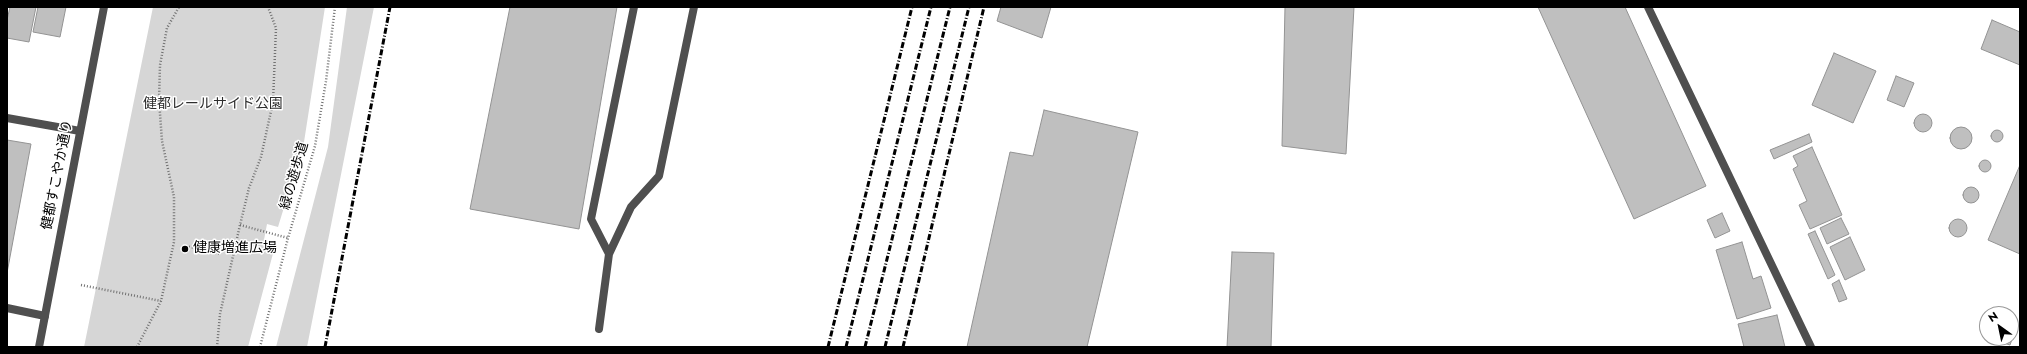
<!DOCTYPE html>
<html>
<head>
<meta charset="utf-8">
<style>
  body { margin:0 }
  #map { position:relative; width:2027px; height:354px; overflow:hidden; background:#fff; font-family:Jost,sans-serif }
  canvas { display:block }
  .frame { position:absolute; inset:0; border:8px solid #000; pointer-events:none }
  .north { position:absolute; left:1979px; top:306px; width:40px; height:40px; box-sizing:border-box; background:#fff; border:1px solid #999; border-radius:50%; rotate:327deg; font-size:11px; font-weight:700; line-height:16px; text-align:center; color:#000 }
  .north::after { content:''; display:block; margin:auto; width:14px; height:18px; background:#000; clip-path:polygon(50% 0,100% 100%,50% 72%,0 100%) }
</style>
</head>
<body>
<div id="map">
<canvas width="2027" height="354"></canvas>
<div class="frame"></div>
<div class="north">N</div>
</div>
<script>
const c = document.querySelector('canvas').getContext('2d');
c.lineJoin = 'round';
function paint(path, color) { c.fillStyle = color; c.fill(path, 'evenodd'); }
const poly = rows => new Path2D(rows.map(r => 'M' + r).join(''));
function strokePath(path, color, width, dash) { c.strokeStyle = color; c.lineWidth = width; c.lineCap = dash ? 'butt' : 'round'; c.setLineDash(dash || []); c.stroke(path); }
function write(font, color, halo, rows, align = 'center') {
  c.font = font + ' Jost,"Noto Sans JP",sans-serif'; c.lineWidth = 3; c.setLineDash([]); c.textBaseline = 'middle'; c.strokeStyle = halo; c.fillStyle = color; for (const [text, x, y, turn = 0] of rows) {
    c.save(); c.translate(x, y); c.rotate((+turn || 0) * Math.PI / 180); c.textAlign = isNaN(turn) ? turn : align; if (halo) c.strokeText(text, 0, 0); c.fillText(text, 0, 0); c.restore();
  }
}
paint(poly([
  [153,7,325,7,304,142,278,227,267,224,264,240,275,246,248,347,84,347],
  [347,7,374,7,307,347,276,347,328,147]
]), '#d6d6d6');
const building = poly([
  [10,7,36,7,29,42,7,38,7,20,10,7],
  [38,7,66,7,60,37,33,32,38,7],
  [510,7,617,7,579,229,470,209,510,7],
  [1001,7,1051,7,1042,38,997,21,1001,7],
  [1285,7,1354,7,1346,154,1282,146,1285,7],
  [1538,7,1625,7,1706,186,1634,219,1538,7],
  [1992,20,2020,32,2020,65,1981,49,1992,20],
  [1834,53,1876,71,1853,123,1812,105,1834,53],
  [1896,76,1914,83,1904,107,1887,100,1896,76],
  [1044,110,1138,132,1087,347,967,347,1010,152,1033,156,1044,110],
  '1914 123a9 9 0 1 1 18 0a9 9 0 1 1-18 0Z',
  '1950 138a11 11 0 1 1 22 0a11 11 0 1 1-22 0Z',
  '1991 136a6 6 0 1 1 12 0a6 6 0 1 1-12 0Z',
  [1809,134,1812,142,1774,159,1770,150,1809,134],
  [7,140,31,144,7,273,7,140],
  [1812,147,1842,215,1810,229,1799,205,1807,201,1793,169,1798,166,1793,156,1812,147],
  '1979 166a6 6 0 1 1 12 0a6 6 0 1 1-12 0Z',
  [2020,165,2020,254,1988,240,2020,165],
  '1963 195a8 8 0 1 1 16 0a8 8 0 1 1-16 0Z',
  [1722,213,1730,231,1715,238,1707,220,1722,213],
  [1841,218,1849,234,1827,244,1820,228,1841,218],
  '1949 228a9 9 0 1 1 18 0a9 9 0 1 1-18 0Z',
  [1815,231,1835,275,1828,279,1808,234,1815,231],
  [1850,237,1865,270,1845,280,1830,247,1850,237],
  [1742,242,1753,279,1761,276,1771,308,1737,319,1716,250,1742,242],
  [1232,252,1274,253,1271,347,1227,347,1232,252],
  [1839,280,1847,299,1839,302,1832,284,1839,280],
  [1777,315,1785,347,1744,347,1738,324,1777,315],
  [2011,330,2015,331,2010,345,1994,340,1995,338,2011,338,2011,330]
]);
paint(building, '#bfbfbf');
strokePath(building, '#939393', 1);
strokePath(poly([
  [240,225,288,238],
  [186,246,221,254],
  [81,285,161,301],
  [137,347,161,301,174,242,174,197,162,141,159,100,160,65,167,28,179,7],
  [217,347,220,314,240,225,249,188,261,157,273,102,276,28,268,7],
  [260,347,288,238,315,146,326,81,335,7]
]), '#717171', 2.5, [1, 2]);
strokePath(poly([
  [7,118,80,131],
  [609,254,631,207,659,176,694,7],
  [7,308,45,316],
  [599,329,609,254,591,219,634,7]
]), '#4f4f4f', 8);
strokePath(poly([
  [1648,7,1811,347]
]), '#4f4f4f', 8);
strokePath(poly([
  [39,347,104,7]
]), '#4f4f4f', 8);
strokePath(poly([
  [325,347,390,7],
  [828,347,912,7],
  [846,347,931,7],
  [865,347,950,7],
  [885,347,969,7],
  [903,347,984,7]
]), '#000', 3, [6, 2, 1, 2]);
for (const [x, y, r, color] of [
  [185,249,4,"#000"]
]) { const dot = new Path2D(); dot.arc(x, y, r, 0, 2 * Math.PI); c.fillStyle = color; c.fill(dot); strokePath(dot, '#fff', 1.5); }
write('14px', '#2d2d2d', '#fff', [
  ["健都レールサイド公園",213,105]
]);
write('14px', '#000', '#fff', [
  ["健都すこやか通り",58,175,-79],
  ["緑の遊歩道",295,176,-74]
]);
write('14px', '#000', '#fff', [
  ["健康増進広場",193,249]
], 'left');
</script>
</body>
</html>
